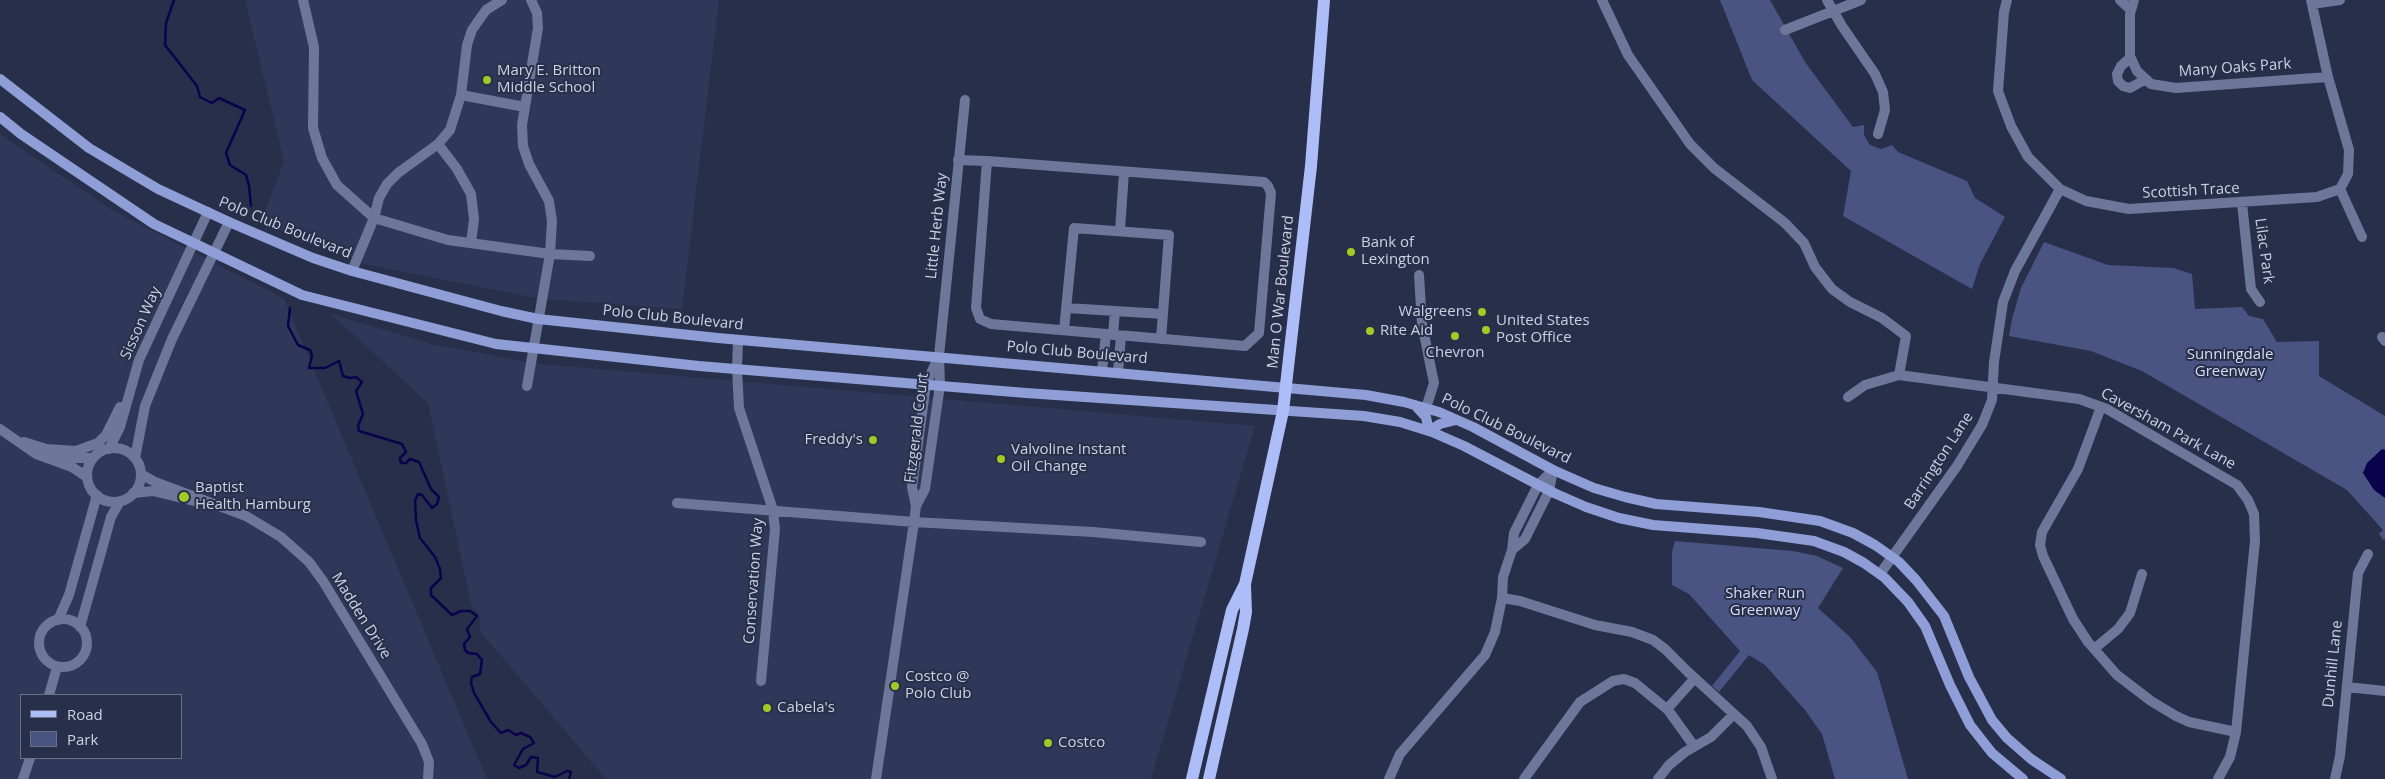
<!DOCTYPE html>
<html>
<head>
<meta charset="utf-8">
<style>
  body { margin:0 }
  #map { position:relative; width:2385px; height:779px; overflow:hidden; background:#282f4a; font-family:"Open Sans",sans-serif }
  canvas { display:block }
  .legend { position:absolute; left:20px; top:694px; width:162px; height:65px; box-sizing:border-box; background:#282f4a; border:1px solid #6a7087; margin:0; padding:6px 9px; list-style:none; font-size:15px; color:#ccd1e2 }
  .legend li { display:flex; align-items:center; gap:10px; height:25px }
  .legend b { width:25px; border:1px solid #6a7087 }
</style>
</head>
<body>
<div id="map">
<canvas width="2385" height="779"></canvas>
<ul class="legend">
<li><b style="height:6px;background:#adbdf7"></b>Road</li>
<li><b style="height:14px;background:#495482"></b>Park</li>
</ul>
</div>
<script>
const c = document.querySelector('canvas').getContext('2d');
c.lineJoin = 'round';
function paint(path, color) { c.fillStyle = color; c.fill(path, 'evenodd'); }
const poly = rows => new Path2D(rows.map(r => 'M' + r).join(''));
function strokePath(path, color, width, dash) { c.strokeStyle = color; c.lineWidth = width; c.lineCap = dash ? 'butt' : 'round'; c.setLineDash(dash || []); c.stroke(path); }
function write(font, color, halo, rows, align = 'center') {
  c.font = font + ' "Open Sans",sans-serif'; c.lineWidth = 4; c.setLineDash([]); c.textBaseline = 'middle'; c.strokeStyle = halo; c.fillStyle = color; for (const [text, x, y, turn = 0] of rows) {
    c.save(); c.translate(x, y); c.rotate((+turn || 0) * Math.PI / 180); c.textAlign = isNaN(turn) ? turn : align; if (halo) c.strokeText(text, 0, 0); c.fillText(text, 0, 0); c.restore();
  }
}
paint(poly([
  [245,0,719,0,682,309,542,299,368,265,261,222,284,161],
  [0,134,112,210,284,299,487,779,0,779],
  [21,695,181,695,181,758,21,758],
  [331,314,435,345,541,364,1255,426,1151,779,606,779,480,631,480,616,471,604,428,403]
]), '#303859');
paint(poly([
  [1720,0,1770,0,1805,62,1853,127,1864,125,1864,135,1870,145,1881,149,1892,145,1898,152,1967,181,1975,198,2005,217,1980,264,1972,289,1843,216,1851,171,1752,80],
  [2044,242,2108,265,2173,268,2192,274,2195,309,2242,307,2249,316,2263,319,2277,342,2319,341,2319,376,2385,416,2385,539,2383,540,2379,534,2383,530,2347,490,2142,371,2091,351,2009,336,2012,319,2021,288],
  [1675,541,1793,551,1817,556,1843,568,1818,608,1850,637,1877,672,1908,779,1835,779,1822,734,1805,710,1765,665,1749,655,1719,692,1712,686,1740,651,1689,594,1672,585,1672,552]
]), '#495482');
paint(poly([
  [2382,449,2385,450,2385,498,2374,490,2363,473,2367,463]
]), '#0b024c');
strokePath(poly([
  [174,0,166,23,165,45,197,86,200,97,212,103,219,98,245,110,226,153,230,165,246,175,249,186,251,206],
  [290,308,288,326,298,345,310,350,312,356,309,368,325,368,339,361,343,376,350,378,356,377,362,382,356,391,363,414,358,426,359,431,402,444,406,452,400,458,401,463,406,463,410,459,419,462,431,489,439,497,437,504,432,508,422,495,418,494,415,501,416,520,420,538,435,557,440,569,441,578,431,588,431,595,452,615,461,611,470,611,477,616,467,629,470,637,464,644,465,650,468,653,477,654,482,660,480,674,472,677,471,683,474,693,491,722,501,733,508,730,516,735,521,733,530,737,534,743,523,749,514,765,519,768,526,765,531,757,538,758,537,772,555,777,567,771,571,772,569,779]
]), '#0b024c', 2.5);
strokePath(poly([
  [303,0,314,47,313,128,322,158,337,185,374,218,448,240,550,254,590,256],
  [1602,0,1628,55,1690,144,1714,168,1785,223,1804,243,1815,267,1832,289,1850,302,1882,318,1906,336,1899,375],
  [1827,0,1842,26,1875,74,1883,92,1885,110,1878,134],
  [2007,0,2004,12,1998,91,2011,126,2028,157,2060,189,2086,201,2129,209,2317,197,2340,189,2348,174,2349,150,2328,77,2311,0],
  [2120,0,2131,10],
  [2134,0,2130,14,2130,56,2137,71,2151,84,2176,88,2328,77],
  [2312,4,2340,0],
  [1785,30,1861,0],
  [2130,58,2121,66,2117,74,2118,81,2123,86,2130,88,2146,79],
  [461,95,525,107],
  [438,144,457,169,471,194,474,219,471,243],
  [958,160,987,161],
  [987,161,1264,182,1268,186,1271,193,1259,333,1245,346,991,324,980,319,976,308,987,161],
  [2340,189,2362,237],
  [2242,203,2251,289,2260,302],
  [1120,230,1124,172],
  [352,271,374,218,379,198,387,184,398,173,438,144,450,130,461,95,467,45,472,30,486,10,502,0],
  [1419,275,1422,324,1434,383,1426,408],
  [1067,308,1163,314],
  [1064,330,1074,228,1169,235,1161,339],
  [1113,335,1115,311],
  [2382,337,2385,341],
  [738,340,737,369,739,408,773,510,775,529,761,681],
  [1102,371,1106,334],
  [1118,372,1121,336],
  [527,386,550,254,552,221,549,201,529,164,523,146,522,125,538,28,537,13,531,0],
  [1848,397,1865,385,1899,375,2079,399,2107,409,2237,485,2248,500,2254,514,2255,541,2236,732,2230,757,2218,779],
  [2101,407,2078,469,2042,532,2040,545,2043,556,2073,619,2088,642,2117,675,2151,701,2176,716,2189,722,2236,732],
  [0,429,36,454,72,467,87,477],
  [24,442,75,458,93,458],
  '87 475a27 27 0 1 1 54 0a27 27 0 1 1-54 0Z',
  [46,449,76,451,98,443,106,435,120,407],
  [109,449,120,427,139,360,208,212],
  [135,458,145,406,172,339,229,222],
  [141,474,155,482,246,516,281,537,309,562,323,581,422,744,429,762,428,779],
  [133,493,153,491,194,501],
  [677,503,914,522,1093,532,1201,542],
  [916,506,925,489,940,385,939,356,965,100],
  [1512,550,1525,539,1549,491,1553,470],
  [1880,574,1957,466,1982,425,1992,400,1994,362,2003,302,2015,271,2060,189],
  [1502,598,1520,601,1595,625,1632,632,1653,640,1665,649,1688,672,1747,726,1761,747,1772,779],
  '39 643a24 24 0 1 1 48 0a24 24 0 1 1-48 0Z',
  [58,620,69,595,97,495],
  [80,627,111,517,120,501],
  [2094,649,2118,629,2130,613,2142,574],
  [2347,687,2385,691],
  [49,695,57,667],
  [1667,709,1695,678],
  [23,779,30,758],
  [876,779,914,522,916,506,912,487,926,384,939,356],
  [1389,779,1400,754,1485,655,1495,632,1502,598,1503,577,1512,550,1514,533,1538,485,1553,470],
  [1524,779,1580,702,1613,681,1624,679,1635,683,1668,710,1694,746],
  [1658,779,1669,765,1685,752,1711,737,1734,714],
  [2335,779,2340,756,2358,573,2368,554]
]), '#6d779a', 10);
strokePath(poly([
  [0,79,89,148,158,189,229,222,313,258,352,271,501,311,538,319,718,338,1366,395,1404,402,1439,412,1473,427,1553,470,1594,488,1625,497,1656,504,1759,512,1820,521,1853,533,1875,545,1899,562,1916,580,1944,616,1969,677,1992,720,2007,738,2031,759,2061,779],
  [0,117,21,134,154,224,302,295,496,344,699,366,1026,393,1364,416,1400,422,1432,432,1464,446,1554,493,1586,507,1619,518,1653,525,1757,533,1814,541,1844,552,1864,563,1885,578,1908,602,1925,626,1950,685,1970,725,1992,753,2023,779],
  [1415,405,1426,417,1429,431,1440,424,1456,420]
]), '#8f9ed6', 10);
strokePath(poly([
  [1192,779,1232,610,1245,584,1283,411,1311,166,1324,0],
  [1209,779,1243,629,1246,612,1245,586]
]), '#adbdf7', 12);
for (const [x, y, r, color] of [
  [487,80,5,"#a3c926"],
  [1351,252,5,"#a3c926"],
  [1482,312,5,"#a3c926"],
  [1486,330,5,"#a3c926"],
  [1370,331,5,"#a3c926"],
  [1455,336,5,"#a3c926"],
  [873,440,5,"#a3c926"],
  [1001,459,5,"#a3c926"],
  [184,497,6,"#a3c926"],
  [895,686,5,"#a3c926"],
  [767,708,5,"#a3c926"],
  [1048,743,5,"#a3c926"]
]) { const dot = new Path2D(); dot.arc(x, y, r, 0, 2 * Math.PI); c.fillStyle = color; c.fill(dot); strokePath(dot, '#282f4a', 2); }
write('15px', '#ccd1e2', '#282f4a', [
  ["Many Oaks Park",2235,68,-4],
  ["Scottish Trace",2191,191,-3],
  ["Little Herb Way",937,226,-84],
  ["Polo Club Boulevard",285,228,22],
  ["Lilac Park",2264,251,82],
  ["Man O War Boulevard",1281,292,-84],
  ["Polo Club Boulevard",673,318,6],
  ["Sisson Way",141,323,-66],
  ["Polo Club Boulevard",1077,353,5],
  ["Fitzgerald Court",917,428,-83],
  ["Polo Club Boulevard",1506,429,26],
  ["Caversham Park Lane",2168,429,29],
  ["Barrington Lane",1939,461,-57],
  ["Conservation Way",754,581,-86],
  ["Madden Drive",361,616,58],
  ["Dunhill Lane",2333,664,-84]
]);
write('15px', '#ccd1e2', '#282f4a', [
  ["Mary E. Britton",497,71],
  ["Middle School",497,88],
  ["Bank of",1361,243],
  ["Lexington",1361,260],
  ["Walgreens",1472,312,"right"],
  ["United States",1496,321],
  ["Post Office",1496,338],
  ["Rite Aid",1380,331],
  ["Chevron",1455,353,"center"],
  ["Freddy's",863,440,"right"],
  ["Valvoline Instant",1011,450],
  ["Oil Change",1011,467],
  ["Baptist",195,488],
  ["Health Hamburg",195,505],
  ["Costco @",905,677],
  ["Polo Club",905,694],
  ["Cabela's",777,708],
  ["Costco",1058,743]
], 'left');
write('15px', '#d6ddf3', '#282f4a', [
  ["Sunningdale",2230,355],
  ["Greenway",2230,372],
  ["Shaker Run",1765,594],
  ["Greenway",1765,611]
]);
</script>
</body>
</html>
